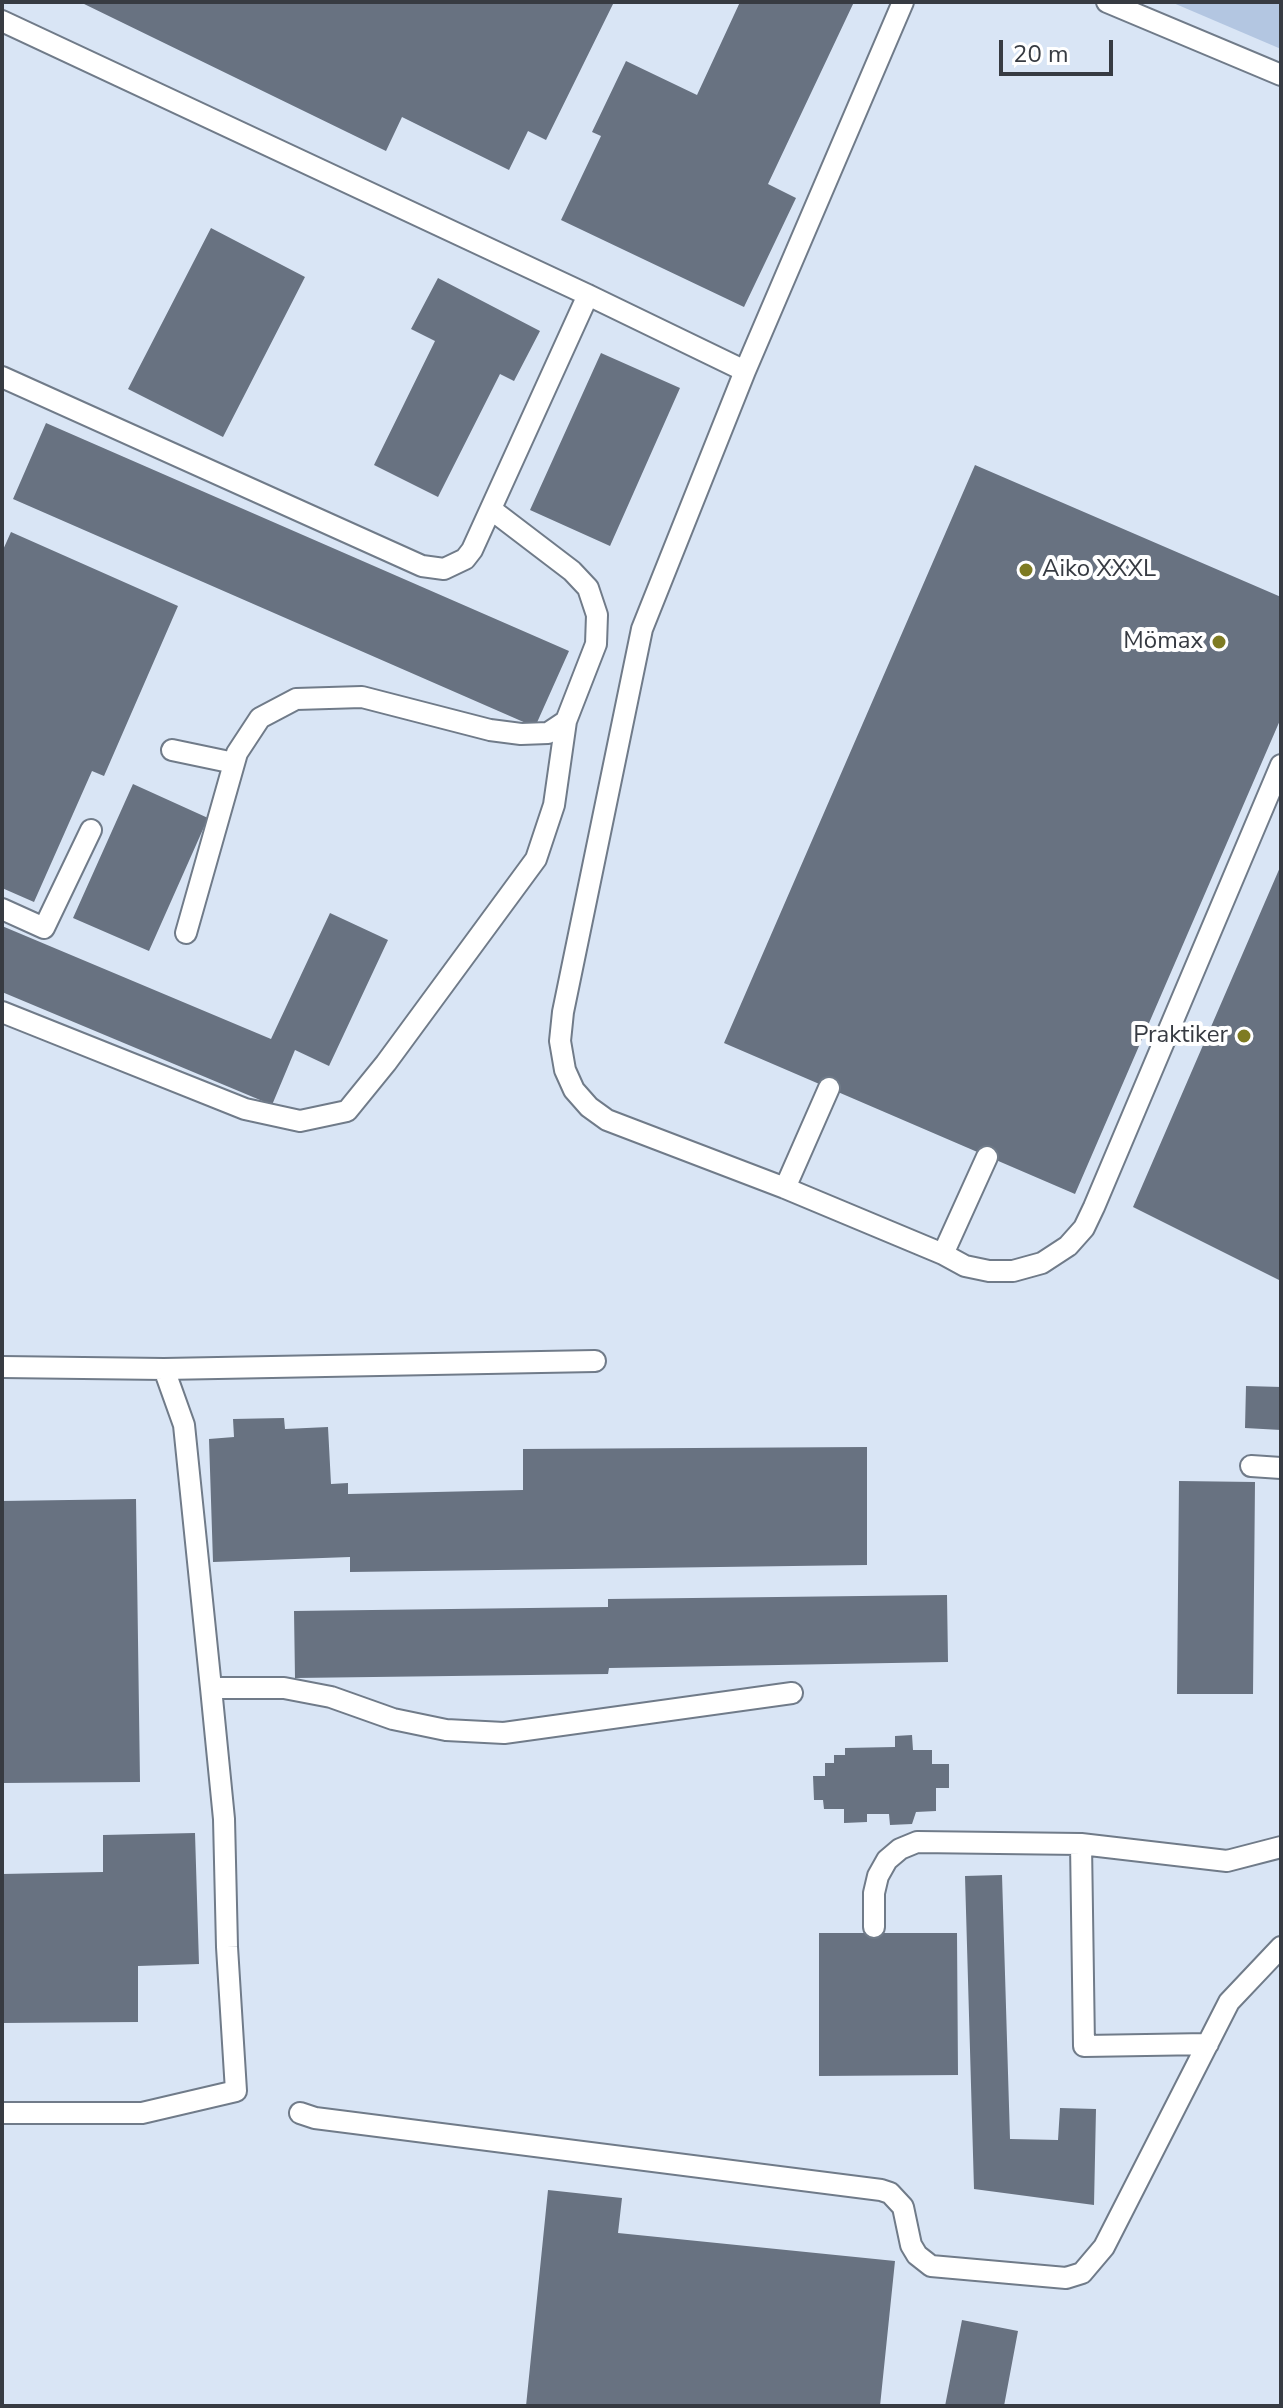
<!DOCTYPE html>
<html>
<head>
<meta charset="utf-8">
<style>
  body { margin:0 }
  #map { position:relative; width:1283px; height:2408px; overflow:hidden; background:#d9e5f5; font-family:"Nunito Sans",sans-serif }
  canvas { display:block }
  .frame { position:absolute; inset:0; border:4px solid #373b42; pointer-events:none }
  .scale { position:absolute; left:999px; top:40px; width:114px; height:36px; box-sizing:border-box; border:4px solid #373b42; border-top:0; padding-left:10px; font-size:24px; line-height:28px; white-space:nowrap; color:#373b42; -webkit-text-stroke:6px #fff; paint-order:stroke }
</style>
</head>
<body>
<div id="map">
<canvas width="1283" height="2408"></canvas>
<div class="frame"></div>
<div class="scale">20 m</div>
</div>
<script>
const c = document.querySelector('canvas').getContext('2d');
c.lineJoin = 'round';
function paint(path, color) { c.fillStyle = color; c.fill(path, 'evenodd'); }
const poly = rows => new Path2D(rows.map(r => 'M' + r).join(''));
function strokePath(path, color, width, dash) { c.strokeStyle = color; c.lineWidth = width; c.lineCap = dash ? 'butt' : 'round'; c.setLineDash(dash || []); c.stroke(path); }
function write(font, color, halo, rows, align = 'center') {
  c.font = font + ' "Nunito Sans",sans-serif'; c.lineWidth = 8; c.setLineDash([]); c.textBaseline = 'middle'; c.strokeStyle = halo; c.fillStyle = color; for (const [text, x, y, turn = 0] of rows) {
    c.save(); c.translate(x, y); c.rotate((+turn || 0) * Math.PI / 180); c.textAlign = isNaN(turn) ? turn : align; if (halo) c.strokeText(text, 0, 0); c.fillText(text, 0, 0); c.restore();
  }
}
paint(poly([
  [1171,2,1281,2,1281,49]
]), '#b3c6e1');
paint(poly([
  [80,2,614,2,546,140,528,131,509,170,402,117,386,151],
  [740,2,854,2,768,184,796,198,744,307,561,220,601,136,592,132,626,61,697,95],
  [211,228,305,277,223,437,128,389],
  [438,278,540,331,514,381,500,374,438,497,374,465,435,341,411,329],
  [601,353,680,388,610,546,530,510],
  [46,423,569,651,535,727,13,499],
  [975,465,1281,597,1281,718,1075,1194,724,1043],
  [11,532,178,606,104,776,92,771,34,902,2,888,2,552],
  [133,784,208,818,149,951,73,918],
  [1281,865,1281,1281,1133,1207],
  [330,913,388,940,329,1066,295,1050,272,1105,2,992,2,926,271,1039],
  [1246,1386,1281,1387,1281,1430,1245,1428],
  [284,1418,285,1429,328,1427,331,1484,348,1483,348,1494,523,1490,523,1449,867,1447,867,1565,350,1572,350,1557,213,1562,209,1439,234,1437,233,1419],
  [1179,1481,1255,1482,1253,1694,1177,1694],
  [136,1499,140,1782,2,1783,2,1501],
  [947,1595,948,1662,609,1668,608,1674,295,1678,294,1611,608,1607,608,1599],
  [912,1735,913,1750,932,1750,932,1764,949,1764,949,1788,936,1788,936,1811,916,1812,912,1824,890,1825,889,1814,867,1814,867,1822,844,1823,844,1809,824,1809,823,1800,814,1800,813,1776,825,1776,825,1763,834,1763,834,1755,845,1755,845,1748,895,1747,895,1736],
  [195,1833,199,1964,138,1966,138,2022,2,2023,2,1874,103,1872,103,1835],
  [1002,1875,1010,2139,1058,2140,1060,2108,1096,2109,1094,2205,974,2189,965,1876],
  [819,1933,957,1933,958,2075,819,2076],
  [548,2190,622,2198,618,2233,895,2261,880,2406,526,2406],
  [962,2320,1018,2331,1004,2406,945,2406]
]), '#687281');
const lane = poly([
  [903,2,745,371,642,629,563,1012,560,1041,565,1070,574,1090,589,1107,607,1120,785,1188,943,1254,965,1266,989,1271,1013,1271,1042,1263,1068,1246,1084,1228,1094,1207,1281,765],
  [1107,2,1281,75],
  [2,21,588,295,745,371],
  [2,377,422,566,444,569,465,559,472,550,588,295],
  [172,750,234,763],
  [2,909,44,928,91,830],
  [186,933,237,753,260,718,296,699,362,697,490,730,521,734,548,733,566,721,596,644,597,615,588,588,572,571,492,510],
  [2,1012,245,1109,300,1121,347,1111,386,1063,536,859,554,805,566,721],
  [785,1188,829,1088],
  [943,1254,987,1157],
  [2,1367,164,1369,595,1361],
  [1251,1466,1281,1468],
  [211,1688,284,1688,331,1697,393,1719,446,1730,504,1733,792,1693],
  [1081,1844,1084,2046,1208,2044],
  [874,1927,874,1893,878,1876,887,1860,900,1849,917,1842,1081,1844,1227,1861,1281,1847],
  [2,2113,142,2113,236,2091,227,1947,224,1819,211,1688,184,1425,164,1369],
  [300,2113,315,2118,881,2190,890,2193,903,2207,911,2245,917,2255,931,2266,1066,2278,1082,2273,1104,2247,1229,2002,1281,1947]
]);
strokePath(lane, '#707b89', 24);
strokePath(lane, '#fff', 20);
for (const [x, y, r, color] of [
  [1026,570,8,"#7e7b22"],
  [1219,642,8,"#7e7b22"],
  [1244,1036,8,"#7e7b22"]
]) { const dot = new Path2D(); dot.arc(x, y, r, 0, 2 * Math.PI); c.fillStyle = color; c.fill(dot); strokePath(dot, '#fff', 3); }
write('24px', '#373b42', '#fff', [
  ["Aiko XXXL",1042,570,"left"],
  ["Mömax",1203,642],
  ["Praktiker",1228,1036]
], 'right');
</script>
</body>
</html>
